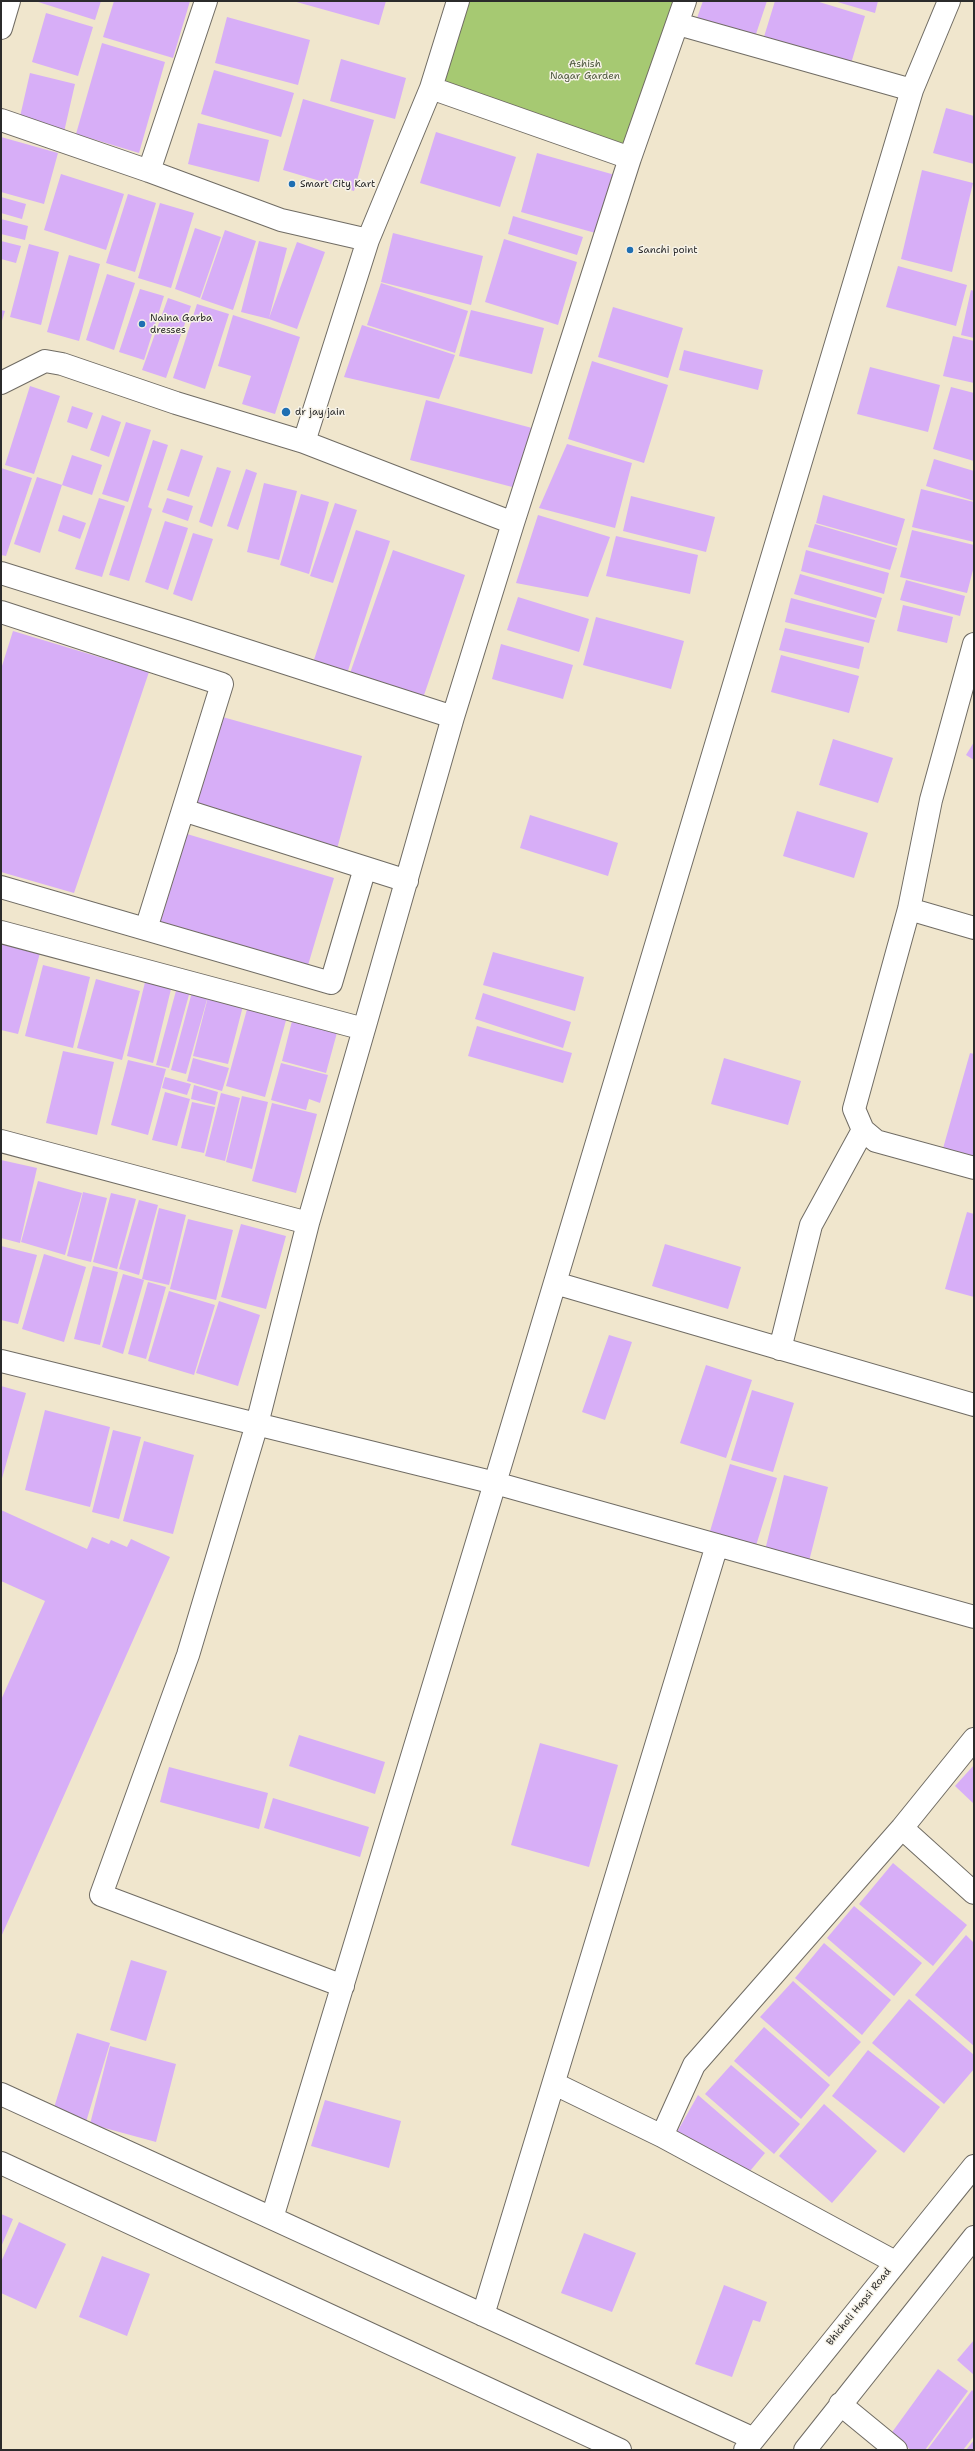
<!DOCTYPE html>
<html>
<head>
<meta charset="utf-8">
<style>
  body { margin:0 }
  #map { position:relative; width:975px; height:2451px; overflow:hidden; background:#f0e6cd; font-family:"Shantell Sans",sans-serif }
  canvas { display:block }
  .frame { position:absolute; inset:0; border:2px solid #2b2b2b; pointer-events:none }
</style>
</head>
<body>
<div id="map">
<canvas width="975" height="2451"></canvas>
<div class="frame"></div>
</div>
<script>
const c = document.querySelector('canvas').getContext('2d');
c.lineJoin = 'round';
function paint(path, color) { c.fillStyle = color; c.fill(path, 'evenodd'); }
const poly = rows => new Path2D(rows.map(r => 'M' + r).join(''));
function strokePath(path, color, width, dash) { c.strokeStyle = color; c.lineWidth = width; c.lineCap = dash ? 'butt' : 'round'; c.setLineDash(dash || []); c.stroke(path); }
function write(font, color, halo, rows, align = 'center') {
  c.font = font + ' "Shantell Sans",sans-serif'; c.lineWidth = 3; c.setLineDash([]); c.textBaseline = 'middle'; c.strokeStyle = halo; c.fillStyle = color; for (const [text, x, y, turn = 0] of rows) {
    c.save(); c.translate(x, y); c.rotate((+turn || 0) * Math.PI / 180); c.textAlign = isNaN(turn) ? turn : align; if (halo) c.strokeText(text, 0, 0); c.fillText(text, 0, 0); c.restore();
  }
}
paint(poly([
  [458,1,680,1,630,158,431,88]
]), '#a6c972');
paint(poly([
  [35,1,101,1,95,20],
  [114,1,190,1,173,58,103,37],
  [293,1,386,1,379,25],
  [703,1,767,1,755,37,697,18],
  [775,1,816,1,865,16,850,67,763,40],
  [834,1,878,1,875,13],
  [46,13,93,27,78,76,32,62],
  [227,17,310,40,298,85,215,63],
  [102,43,165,62,139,153,76,134],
  [341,59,406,78,395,119,330,101],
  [214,70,294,93,281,137,201,114],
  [30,73,75,84,64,132,19,121],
  [303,99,374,120,354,191,283,170],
  [946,108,974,116,974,164,933,153],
  [198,123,269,140,259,182,188,164],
  [436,132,516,157,500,207,420,183],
  [1,137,58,153,44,204,1,192],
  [537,153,615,175,599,234,521,212],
  [922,170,973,183,952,272,901,259],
  [61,174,124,194,106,250,44,230],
  [128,194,156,203,135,272,106,263],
  [1,197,26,204,22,219,1,213],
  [160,203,194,213,171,288,138,278],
  [513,216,583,237,577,255,508,234],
  [1,219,28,226,25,240,1,234],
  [195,228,221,237,200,298,175,289],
  [225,230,256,241,233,310,201,299],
  [393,233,483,256,471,305,381,282],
  [504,239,577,262,558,325,485,302],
  [1,241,21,246,16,263,1,259],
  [259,241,287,248,269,318,297,242,325,252,297,329,269,319,241,312],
  [29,244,59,252,41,325,10,317],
  [69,255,100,264,79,341,47,332],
  [898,266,967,285,956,326,886,307],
  [107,274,135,283,114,350,86,340],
  [381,283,468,311,455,353,367,325],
  [140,289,164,296,144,360,119,352],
  [971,290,974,291,974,338,961,335],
  [168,298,191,306,166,378,142,370],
  [197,304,229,314,205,389,173,378],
  [613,307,683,328,668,378,598,357],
  [1,310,5,311,1,324],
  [471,310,544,328,532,374,459,356],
  [233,315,300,337,275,414,242,404,251,376,218,366],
  [362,325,455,355,439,399,344,377],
  [953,336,974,341,974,383,943,376],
  [684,350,763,370,758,390,679,370],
  [592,361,668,385,644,463,568,439],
  [870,367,940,385,928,432,857,414],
  [30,386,60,396,34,474,5,465],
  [951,387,974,393,974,461,933,449],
  [426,400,532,428,516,488,410,460],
  [72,406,93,413,87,429,67,422],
  [102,415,121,422,109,457,90,450],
  [126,422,151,430,128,502,102,494],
  [153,440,168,445,148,507,152,509,129,581,109,575],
  [567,444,632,463,615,528,539,508],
  [181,449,203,456,189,497,167,490],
  [72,455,102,465,92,495,62,485],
  [934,459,974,471,974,501,926,486],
  [217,467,231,471,212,527,199,522],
  [1,468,32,478,6,556,1,555],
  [246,469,257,473,238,530,227,526],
  [37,477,62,485,40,553,14,544],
  [264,483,297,491,279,560,247,552],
  [921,489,974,502,974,542,912,527],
  [301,494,329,502,309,574,280,565],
  [823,495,905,519,897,546,816,523],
  [631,496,715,517,706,552,623,531],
  [99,498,125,506,102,577,75,569],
  [167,498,193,506,188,521,162,512],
  [335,503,357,510,333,583,310,576],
  [63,515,86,523,80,539,58,531],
  [538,515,610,537,588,597,516,583],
  [165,521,188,528,168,590,145,582],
  [815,524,897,548,890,570,808,547],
  [356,530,390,541,345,680,311,669],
  [912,530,974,545,974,566,967,593,900,577],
  [193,533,213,539,192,601,173,594],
  [616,536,698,555,690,594,606,576],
  [393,550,465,575,421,704,348,679],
  [806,550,889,573,884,594,801,571],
  [800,574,882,598,876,618,794,594],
  [906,580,965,596,960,616,900,600],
  [518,597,589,619,579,652,507,630],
  [791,598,875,620,869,643,785,622],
  [903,605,953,617,947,643,897,631],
  [596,617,684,641,671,689,583,665],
  [785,628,864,647,859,669,779,650],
  [13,631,149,672,74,893,1,872,1,669],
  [501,644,573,665,563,699,492,679],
  [781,655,859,676,849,713,771,692],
  [219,716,362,756,337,849,194,810],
  [833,739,893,758,878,803,819,785],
  [974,742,974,760,966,755],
  [797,811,868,833,854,878,783,856],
  [530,815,618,843,608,876,520,848],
  [187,834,334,878,306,972,159,927],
  [1,942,40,953,18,1034,1,1030],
  [493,952,584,977,575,1011,483,985],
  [43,965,90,977,73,1048,25,1036],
  [146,978,172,985,153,1063,127,1056],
  [96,979,140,991,122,1060,77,1048],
  [177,987,190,991,169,1068,156,1065],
  [192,992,208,996,186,1074,171,1070],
  [483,993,571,1022,563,1048,475,1019],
  [208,997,243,1006,228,1064,193,1056],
  [249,1002,288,1013,265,1097,226,1086],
  [293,1017,338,1029,326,1073,282,1061],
  [477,1026,572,1053,563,1083,468,1056],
  [63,1051,114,1062,97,1135,46,1123],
  [970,1053,974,1054,974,1162,942,1152],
  [193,1058,229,1068,222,1091,187,1081],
  [724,1058,801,1081,788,1125,711,1104],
  [128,1060,166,1069,148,1135,111,1125],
  [281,1063,328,1075,320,1103,309,1099,306,1110,271,1100],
  [165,1077,191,1084,187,1095,162,1088],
  [194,1085,218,1092,215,1105,191,1099],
  [165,1092,190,1099,177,1146,152,1140],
  [221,1093,240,1098,225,1161,205,1156],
  [242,1096,268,1102,252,1169,226,1162],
  [192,1102,215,1107,204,1153,181,1148],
  [272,1103,317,1114,296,1193,252,1181],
  [1,1160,37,1168,20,1243,1,1238],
  [38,1181,82,1193,65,1255,21,1242],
  [83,1192,107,1198,91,1262,67,1256],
  [111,1193,136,1199,117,1269,93,1262],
  [139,1200,158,1205,139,1275,119,1269],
  [159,1208,186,1215,169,1285,142,1279],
  [967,1212,974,1214,974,1297,945,1289],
  [188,1219,233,1230,216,1300,170,1289],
  [241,1224,286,1236,266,1309,221,1297],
  [665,1244,741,1267,728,1309,652,1286],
  [1,1246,37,1255,18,1324,1,1320],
  [44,1254,86,1267,64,1342,22,1329],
  [93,1266,118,1272,100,1345,74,1339],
  [123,1274,144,1280,123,1354,102,1347],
  [148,1282,166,1287,146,1359,128,1354],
  [169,1291,215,1305,194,1375,148,1361],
  [219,1301,260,1315,238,1386,196,1373],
  [609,1335,632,1342,605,1420,582,1412],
  [706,1365,752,1380,726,1458,680,1443],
  [1,1386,26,1393,1,1482],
  [752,1390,794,1403,773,1472,731,1460],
  [45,1410,110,1427,90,1507,25,1490],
  [113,1430,141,1437,119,1519,92,1512],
  [144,1441,194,1455,173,1534,123,1521],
  [730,1464,777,1478,754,1552,708,1538],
  [784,1475,828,1487,807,1569,763,1558],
  [1,1510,87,1549,92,1537,109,1544,111,1540,127,1547,131,1539,170,1557,1,1937,1,1700,45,1601,1,1581],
  [299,1735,385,1762,375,1794,289,1766],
  [540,1743,618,1765,589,1867,511,1845],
  [974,1765,974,1804,955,1786],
  [169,1767,268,1793,259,1829,160,1802],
  [273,1798,369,1827,360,1857,264,1828],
  [893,1863,967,1925,933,1966,859,1904],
  [854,1906,922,1963,894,1996,827,1938],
  [966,1935,974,1943,974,2046,915,1995],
  [824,1943,891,2000,862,2035,795,1978],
  [131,1960,167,1971,146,2041,110,2030],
  [793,1981,861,2042,829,2077,760,2017],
  [909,1999,974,2055,974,2069,944,2104,872,2043],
  [764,2027,830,2085,801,2119,734,2061],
  [77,2033,110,2043,86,2122,53,2111],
  [110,2046,176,2064,156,2142,90,2124],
  [868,2050,940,2107,904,2153,832,2096],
  [731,2065,800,2124,774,2154,705,2094],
  [698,2095,765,2153,750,2171,677,2132],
  [325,2100,401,2121,389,2168,311,2146],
  [824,2104,877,2151,832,2203,779,2156],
  [1,2214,13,2219,1,2247],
  [19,2222,66,2244,36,2309,1,2293,1,2262],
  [584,2233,636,2253,612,2312,561,2293],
  [102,2256,150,2274,127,2336,79,2317],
  [724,2285,767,2302,760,2322,753,2320,732,2377,695,2364],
  [974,2340,974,2375,957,2360],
  [938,2369,968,2391,925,2450,911,2450,890,2435],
  [972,2390,974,2392,974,2436,963,2450,927,2450],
  [974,2440,974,2450,966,2450]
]), '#d7aef7');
const minor = poly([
  [458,1,431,88,368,240,304,442,513,523],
  [678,24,912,90],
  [1,28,9,1],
  [431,88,630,158],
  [1,120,149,171,281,220,368,240],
  [149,171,206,1],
  [1,383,45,361,62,364,176,403,304,442],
  [1,573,186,631,453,717],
  [1,612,222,684,183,810,407,881],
  [974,644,931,800,909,909,854,1109,863,1130,876,1141,974,1168],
  [1,887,331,983,365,868],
  [909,909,974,928],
  [146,929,183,810],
  [1,932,364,1029,308,1223,1,1141],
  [364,1029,453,717,513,523,630,158,685,1],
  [308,1223,257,1424,188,1655,101,1895,343,1986],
  [555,1283,974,1405],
  [780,1349,811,1225,863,1130],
  [1,1361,495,1483,974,1617],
  [902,1828,974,1893],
  [555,2084,662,2136],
  [1,2094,754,2439],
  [1,2163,620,2450],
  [272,2218,495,1483,912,90,949,1],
  [895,2262,662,2136,694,2065,902,1828,974,1739],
  [483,2315,717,1545],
  [840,2404,896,2450],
  [745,2450,974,2166],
  [805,2450,974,2237]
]);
strokePath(minor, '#706c64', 24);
strokePath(minor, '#fff', 22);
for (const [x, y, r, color] of [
  [292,184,4,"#1f6fb2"],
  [630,250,4,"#1f6fb2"],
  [142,324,4,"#1f6fb2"],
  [286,412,5,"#1f6fb2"]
]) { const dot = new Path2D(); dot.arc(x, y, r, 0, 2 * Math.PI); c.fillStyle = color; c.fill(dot); strokePath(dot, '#f7f3e8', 1.5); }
write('10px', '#505a40', '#f7f3e8', [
  ["Ashish",585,64],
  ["Nagar Garden",585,76]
]);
write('10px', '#2b2b2b', '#f7f3e8', [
  ["Smart City Kart",300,184],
  ["Sanchi point",638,250],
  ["Naina Garba",150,318],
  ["dresses",150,330],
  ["dr jay jain",295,412]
], 'left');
write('10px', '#2b2b2b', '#f7f3e8', [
  ["Bhicholi Hapsi Road",859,2307,-51]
]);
</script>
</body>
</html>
